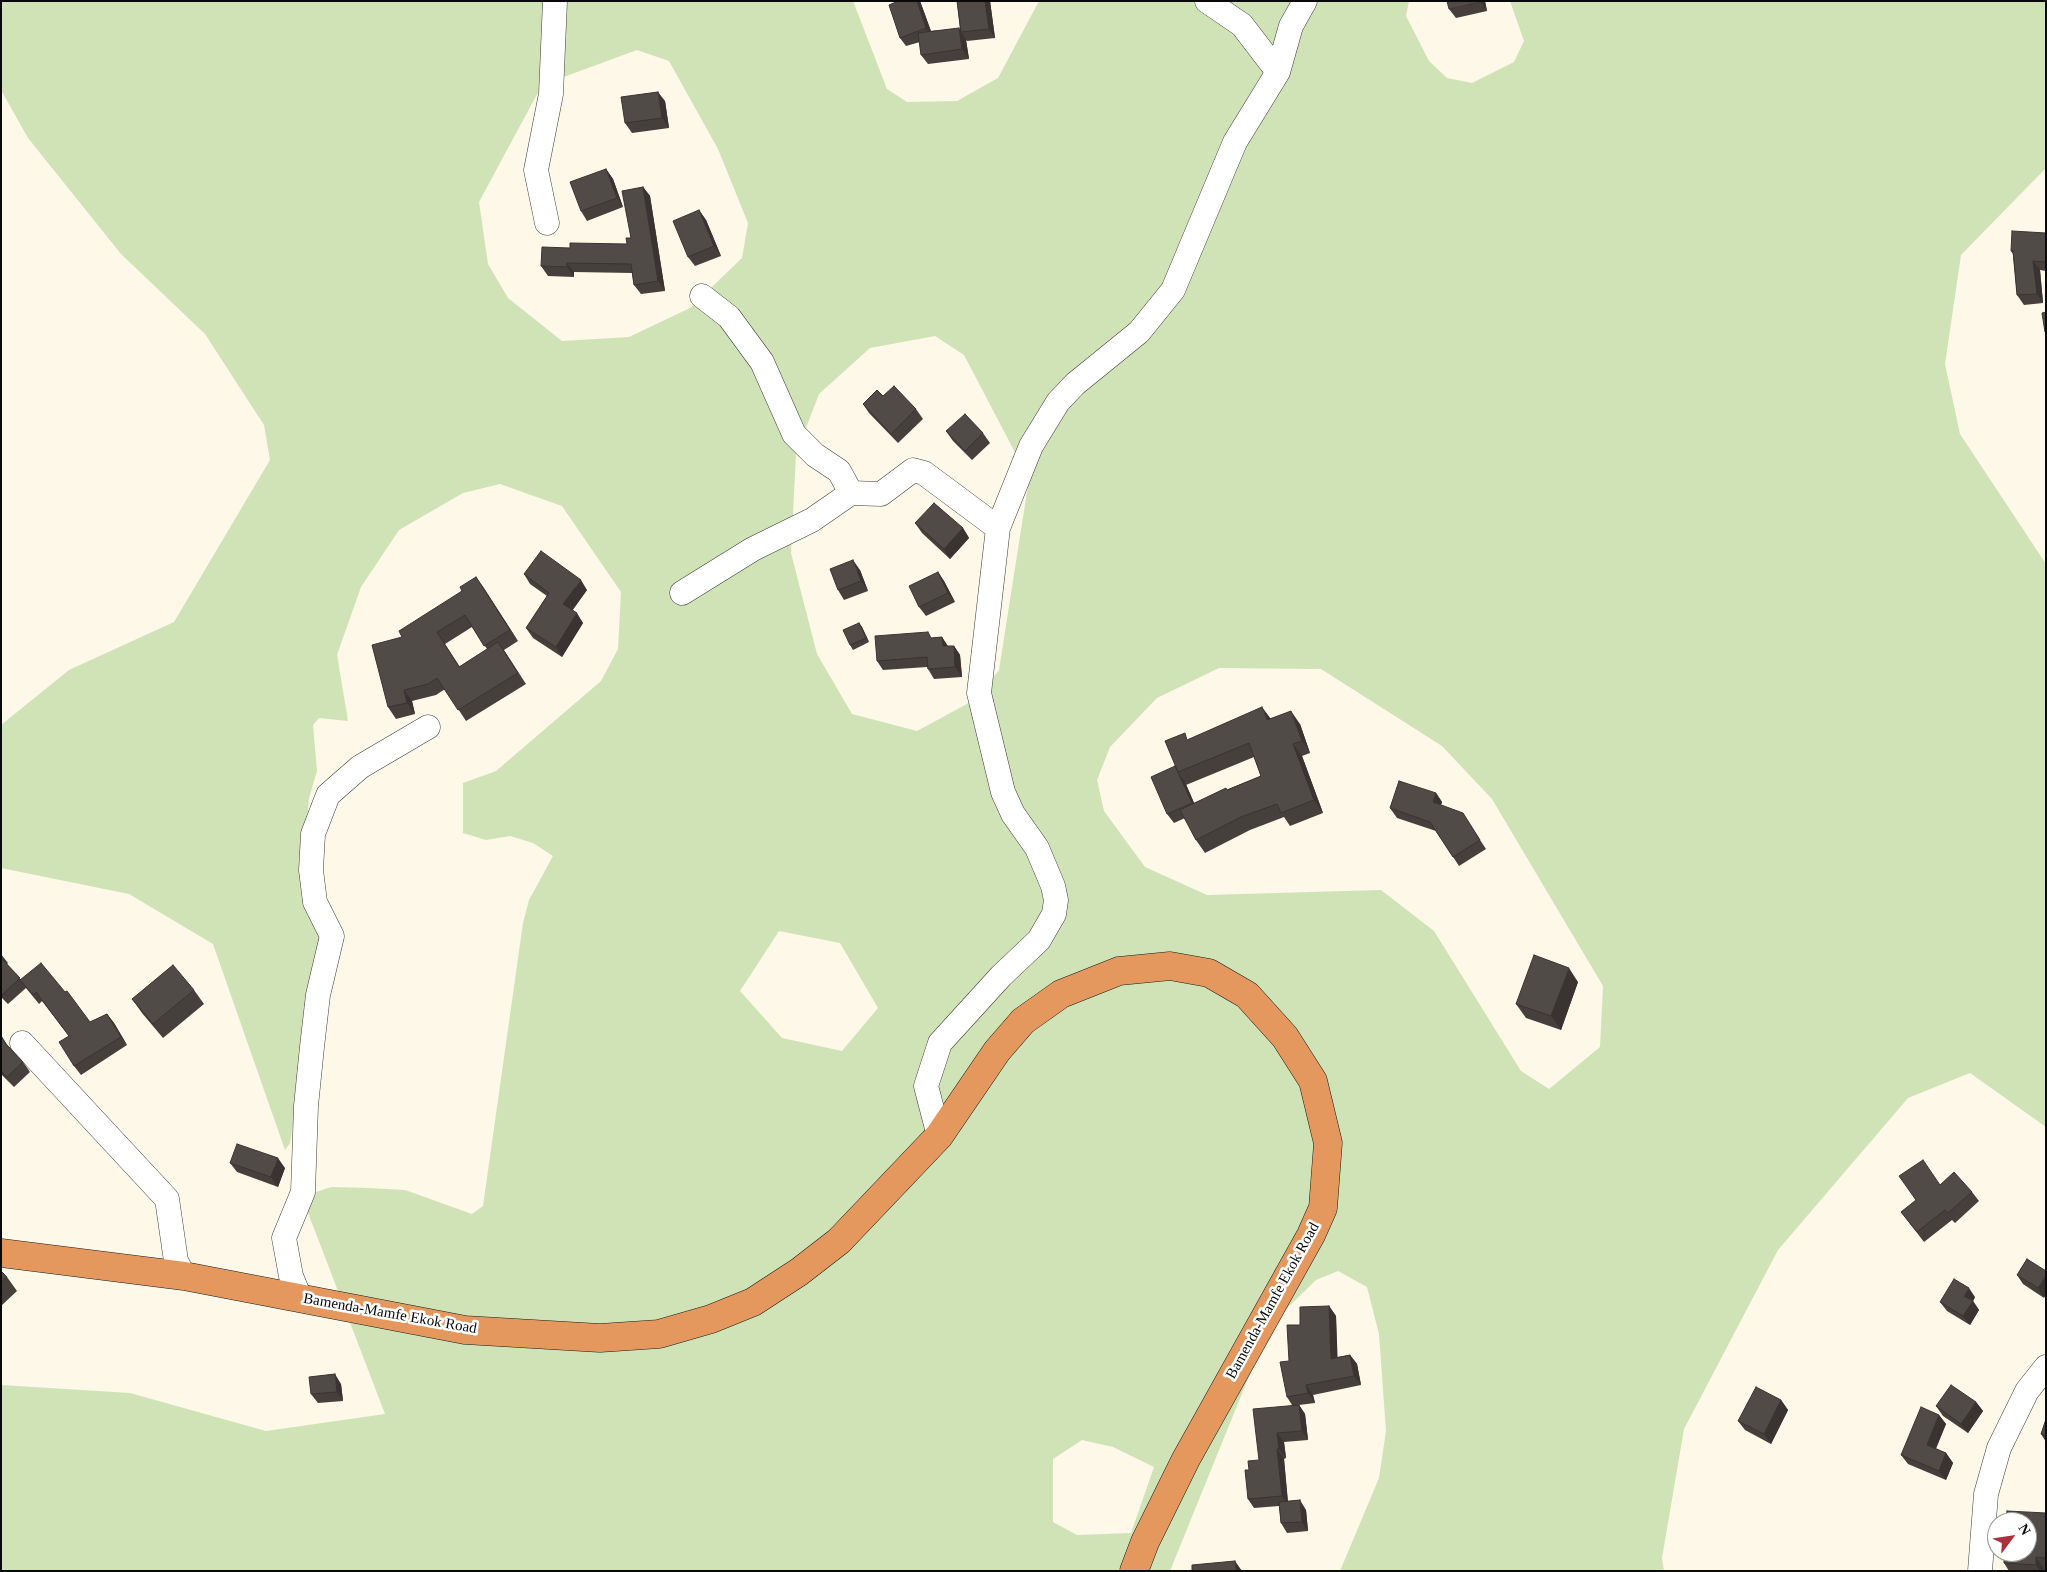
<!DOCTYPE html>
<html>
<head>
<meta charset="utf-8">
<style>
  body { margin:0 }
  #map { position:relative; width:2047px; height:1572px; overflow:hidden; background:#fdf8e8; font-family:Georgia,serif }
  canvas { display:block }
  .frame { position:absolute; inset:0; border:2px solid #090909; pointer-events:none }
  .north { position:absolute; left:1987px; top:1512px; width:50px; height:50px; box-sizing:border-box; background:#fff; border:1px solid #9d9d9d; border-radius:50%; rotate:59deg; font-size:14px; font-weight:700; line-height:20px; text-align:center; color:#090909 }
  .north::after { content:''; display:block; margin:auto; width:18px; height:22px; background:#aa313a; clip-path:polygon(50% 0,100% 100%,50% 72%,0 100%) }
</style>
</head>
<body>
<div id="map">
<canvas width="2047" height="1572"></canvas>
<div class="frame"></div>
<div class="north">N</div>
</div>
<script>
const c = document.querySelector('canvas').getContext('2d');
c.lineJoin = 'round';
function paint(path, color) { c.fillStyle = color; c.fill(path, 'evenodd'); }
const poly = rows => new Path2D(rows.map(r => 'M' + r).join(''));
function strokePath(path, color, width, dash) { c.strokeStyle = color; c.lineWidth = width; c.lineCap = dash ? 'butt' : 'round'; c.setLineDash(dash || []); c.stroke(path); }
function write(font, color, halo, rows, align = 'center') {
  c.font = font + ' Georgia,serif'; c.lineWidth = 5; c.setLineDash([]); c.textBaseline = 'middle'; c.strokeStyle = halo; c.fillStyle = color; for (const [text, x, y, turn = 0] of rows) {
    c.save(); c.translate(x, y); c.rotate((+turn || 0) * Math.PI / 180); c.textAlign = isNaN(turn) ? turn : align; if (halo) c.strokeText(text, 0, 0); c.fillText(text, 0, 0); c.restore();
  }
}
paint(poly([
  [1,1,853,1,887,89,907,102,957,101,998,78,1039,1,1409,1,1406,16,1429,61,1447,78,1472,83,1514,62,1524,41,1510,1,2046,1,2046,168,1961,255,1945,364,1960,434,2046,564,2046,1127,1970,1073,1908,1098,1778,1250,1684,1429,1662,1558,1664,1571,1340,1571,1379,1478,1386,1431,1379,1334,1367,1287,1338,1271,1316,1280,1281,1314,1256,1359,1170,1571,1,1571,1,1385,130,1393,266,1431,385,1414,302,1197,331,1187,368,1188,405,1190,472,1214,483,1206,523,923,529,900,553,856,533,843,510,836,486,840,463,833,463,783,496,771,601,681,618,649,621,592,562,506,500,484,463,493,399,530,361,587,337,655,348,721,319,718,313,725,317,771,309,798,306,833,324,932,290,1143,285,1150,213,944,129,894,1,868,1,725,69,670,174,622,270,460,264,425,205,334,121,254,28,138,1,90],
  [637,50,669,61,718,149,748,223,742,258,690,308,629,337,562,341,508,298,488,264,479,202,542,85],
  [935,336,964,355,1029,479,999,670,978,698,917,731,852,714,817,654,791,553,796,454,819,394,870,348],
  [1219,668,1321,669,1442,746,1492,799,1603,986,1600,1047,1549,1089,1521,1071,1434,931,1381,890,1207,895,1145,867,1104,811,1097,780,1110,747,1157,698],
  [779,931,840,943,878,1008,842,1051,782,1038,740,991],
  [1082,1440,1113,1447,1154,1467,1131,1533,1077,1535,1053,1522,1053,1459]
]), '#cfe3b6');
const minor = poly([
  [1207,1,1242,25,1278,72],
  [547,223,536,170,551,94,555,1],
  [702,296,729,317,762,362,794,434,815,455,839,471,851,493,881,494,913,470,924,473,998,528],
  [682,593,753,549,812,520,851,493],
  [22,1043,167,1199,176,1261,184,1276],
  [939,1136,926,1086,940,1043,1001,976,1039,940,1054,914,1056,900,1053,886,1037,848,1013,814,1003,792,979,693,998,528,1031,446,1058,402,1075,384,1139,332,1173,290,1235,142,1278,72,1291,26,1305,1],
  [300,1298,291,1276,284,1238,303,1192,306,1106,312,1047,318,995,332,936,315,902,311,870,313,834,328,795,360,767,428,727],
  [1980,1571,1986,1494,1999,1448,2027,1391,2046,1367]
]);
const highway = poly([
  [1,1253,184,1276,465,1330,600,1338,659,1334,711,1319,753,1302,799,1272,839,1241,939,1136,997,1051,1023,1021,1061,994,1119,971,1170,966,1209,973,1247,995,1285,1037,1313,1081,1328,1143,1323,1208,1311,1235,1186,1459,1145,1542,1134,1571]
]);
strokePath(minor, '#3c3c3c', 25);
strokePath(highway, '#1a1a1a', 29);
strokePath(minor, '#fff', 24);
strokePath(highway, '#e5985e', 28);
paint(poly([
  [896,1,920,1,931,31,960,29,957,1,990,1,995,38,967,41,966,40,969,59,928,64,921,55,920,42,906,46,900,38],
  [1485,1,1487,11,1456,18,1449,9],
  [665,101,669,128,632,133,625,123],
  [606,169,613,179,623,207,587,221,581,211],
  [643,187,650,196,665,291,641,294,634,285,632,273,574,272,574,277,548,276,541,266,570,248,627,244,631,238],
  [699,210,706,220,721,256,695,266,688,257],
  [2046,233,2046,271,2040,270,2043,303,2024,305,2017,295,2013,254,2011,251],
  [863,404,916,409,923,419,898,443,869,413],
  [946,431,983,433,990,443,972,460,953,441],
  [915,523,963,528,969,538,950,559,922,533],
  [860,570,868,591,844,600,838,590],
  [938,572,944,581,955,602,926,616,919,607],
  [524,574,587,590,572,610,583,623,562,657,533,638,526,628,547,596,530,584],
  [476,577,518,641,504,650,526,684,466,721,445,689,436,695,412,701,415,714,396,719,388,707,462,591],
  [472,627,487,649,460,667,445,644],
  [859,623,862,627,869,642,853,650,850,645],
  [942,637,948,646,954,646,960,655,962,677,934,679,928,669,927,667,883,670,877,661,932,638],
  [1271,718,1300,724,1310,753,1302,756,1323,813,1290,826,1284,817,1250,830,1205,853,1196,840,1185,818,1174,823,1167,814,1175,766,1189,739],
  [1254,757,1261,776,1194,803,1185,782,1186,785],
  [1436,793,1442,802,1441,805,1469,823,1486,849,1459,866,1436,831,1397,818,1390,808],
  [1,954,8,963,7,964,21,980,90,1022,107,1014,114,1023,127,1045,81,1075,74,1066,69,1036,42,1001,39,1004,26,988,8,1004,1,997],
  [1578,982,1561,1030,1526,1018,1516,1004],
  [194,990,204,1004,163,1038,142,1013,132,999],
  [1,1035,8,1046,23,1062,30,1072,14,1087,1,1074],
  [230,1163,285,1168,278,1187,237,1172],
  [1940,1185,1972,1192,1979,1201,1955,1223,1952,1220,1924,1242,1901,1212],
  [2027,1259,2044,1298,2023,1284,2017,1275],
  [1,1271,7,1277,17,1291,1,1306],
  [1975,1297,1973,1301,1979,1310,1970,1325,1947,1311,1940,1302],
  [1329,1306,1336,1316,1337,1357,1350,1355,1357,1364,1361,1385,1313,1395,1315,1403,1299,1405,1305,1414,1308,1440,1284,1442,1286,1458,1284,1459,1288,1501,1306,1510,1308,1531,1287,1533,1281,1523,1279,1506,1254,1508,1248,1499,1249,1470,1259,1460,1292,1405,1287,1397,1289,1361,1300,1325],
  [341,1384,343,1401,318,1403,311,1394],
  [1781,1400,1788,1410,1771,1444,1745,1430,1738,1421],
  [1976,1402,1983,1411,1968,1433,1943,1416,1936,1406],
  [1939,1415,1946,1424,1936,1449,1946,1453,1953,1463,1946,1480,1908,1464,1901,1455],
  [2046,1419,2046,1442,2041,1434],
  [2046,1513,2046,1570,2045,1571,2009,1571,2004,1563]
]), '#46403d');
paint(poly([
  [917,1,920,1,933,37,926,28],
  [985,1,990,1,995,38,989,29],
  [1481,1,1485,1,1487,11,1481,2],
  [959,28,962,32,961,32,966,40,969,59,962,49],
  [658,92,665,101,669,128,662,118],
  [606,169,613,179,623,207,617,198],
  [643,187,650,196,665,291,658,281],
  [699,210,706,220,721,256,714,246],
  [2033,261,2040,270,2043,303,2037,294],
  [567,263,574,272,574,277,567,267],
  [963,528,969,538,950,559,944,549],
  [853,560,860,570,868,591,861,581],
  [938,572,944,581,955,602,948,593],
  [476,577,484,588,518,641,510,630],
  [581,580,587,590,570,614,563,604],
  [577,613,583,623,562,657,556,647],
  [859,623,862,627,869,642,866,638],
  [942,637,948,647,943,646],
  [954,646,960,655,962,677,955,667],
  [404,690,412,701,415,714,407,703],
  [1262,707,1271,719,1267,720],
  [1291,711,1300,724,1310,753,1302,741],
  [1293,744,1302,756,1323,813,1314,800],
  [1178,773,1185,782,1198,812,1192,803],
  [1436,793,1442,802,1439,811,1433,802],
  [1569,968,1578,982,1561,1030,1551,1016],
  [107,1014,114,1023,127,1045,121,1037],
  [278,1158,285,1168,278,1187,271,1177],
  [2046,1275,2046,1295,2044,1298,2038,1288],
  [1969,1288,1975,1297,1973,1301,1979,1310,1970,1325,1963,1316,1964,1296],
  [1329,1306,1336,1316,1338,1368,1331,1359],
  [1350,1355,1357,1364,1361,1385,1354,1376],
  [335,1374,341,1384,343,1401,337,1392],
  [1306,1385,1313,1395,1315,1403,1308,1393],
  [1781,1400,1788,1410,1771,1444,1764,1434],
  [1976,1402,1983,1411,1968,1433,1961,1424],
  [1299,1405,1305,1414,1308,1440,1302,1431],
  [1939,1415,1946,1424,1933,1454,1927,1445],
  [1277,1433,1284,1442,1286,1458,1279,1449],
  [1277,1449,1284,1459,1288,1505,1282,1496],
  [1946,1453,1953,1463,1946,1480,1939,1471],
  [1300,1500,1306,1510,1308,1531,1302,1522],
  [2036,1557,2045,1570,2045,1571,2040,1571,2036,1565],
  [1235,1561,1242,1571,1236,1571]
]), '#393432');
const building = poly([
  [896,1,917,1,926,28,900,38,889,5,896,2,896,1],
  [957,1,985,1,989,29,961,32,957,1],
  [1447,1,1481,1,1481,2,1449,9,1447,1],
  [959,28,962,49,921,55,918,33,959,28],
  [658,92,662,118,625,123,621,97,658,92],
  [606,169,617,198,581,211,570,182,606,169],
  [643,187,658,281,634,285,631,264,567,263,567,267,541,266,542,247,570,248,570,243,627,244,626,238,631,238,622,191,643,187],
  [699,210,714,246,688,257,673,221,699,210],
  [2012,231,2046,233,2046,262,2033,261,2037,294,2017,295,2013,251,2011,251,2012,231],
  [2046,312,2046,332,2045,332,2042,313,2046,312],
  [894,386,916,409,891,434,863,404,877,390,883,396,894,386],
  [965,414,983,433,965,451,946,431,965,414],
  [934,503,963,528,944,549,915,523,934,503],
  [541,551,581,580,563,604,577,613,556,647,526,628,549,593,524,574,541,551],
  [853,560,861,581,838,590,830,569,853,560],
  [938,572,948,593,919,607,909,586,938,572],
  [476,577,510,630,484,646,465,615,437,632,459,667,498,642,518,673,458,710,437,678,428,684,404,690,407,703,388,707,372,645,402,637,399,631,462,591,460,587,476,577],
  [859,623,866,638,850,645,843,630,859,623],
  [928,632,931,638,942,637,943,646,954,646,955,667,928,669,927,657,877,661,875,636,928,632],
  [1262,707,1267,720,1291,711,1302,741,1293,744,1314,800,1281,813,1277,804,1241,817,1196,840,1180,810,1226,788,1227,790,1261,776,1249,743,1178,772,1165,741,1185,733,1187,740,1262,707],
  [1175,766,1192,803,1167,814,1151,777,1175,766],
  [1399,781,1436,793,1433,802,1463,813,1480,840,1453,857,1430,822,1390,808,1399,781],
  [1534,955,1569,968,1551,1016,1516,1004,1534,955],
  [1,958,20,978,2,995,1,995,1,958],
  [41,963,65,992,67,991,90,1022,107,1014,121,1037,74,1066,59,1042,69,1036,36,992,33,995,20,980,41,963],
  [173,965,194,990,153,1024,132,999,173,965],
  [1,1036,5,1043,23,1062,7,1077,1,1071,1,1036],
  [237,1144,278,1158,271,1177,230,1163,237,1144],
  [1923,1160,1940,1185,1954,1172,1972,1192,1948,1213,1945,1210,1917,1232,1901,1212,1916,1200,1899,1176,1923,1160],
  [2027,1259,2046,1271,2046,1275,2038,1288,2017,1275,2027,1259],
  [1,1271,7,1277,1,1282,1,1271],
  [1954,1279,1969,1288,1964,1296,1973,1301,1963,1316,1940,1302,1954,1279],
  [1329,1306,1331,1359,1350,1355,1354,1376,1306,1385,1308,1393,1287,1397,1280,1362,1289,1361,1287,1325,1300,1325,1300,1307,1329,1306],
  [335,1374,337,1392,311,1394,309,1377,335,1374],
  [1951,1385,1976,1402,1961,1424,1936,1406,1951,1385],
  [1756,1387,1781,1400,1764,1434,1738,1421,1756,1387],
  [1299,1405,1302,1431,1277,1433,1279,1449,1277,1449,1282,1496,1248,1499,1245,1470,1249,1470,1248,1461,1259,1460,1253,1409,1299,1405],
  [1921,1407,1939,1415,1927,1445,1946,1453,1939,1471,1901,1455,1921,1407],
  [2046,1419,2046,1436,2041,1434,2046,1419],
  [1300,1500,1302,1522,1281,1523,1279,1502,1300,1500],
  [2007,1511,2046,1513,2046,1558,2036,1557,2036,1565,2004,1563,2004,1552,2027,1552,2027,1522,2006,1522,2007,1511],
  [1235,1561,1236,1571,1192,1571,1192,1565,1235,1561]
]);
paint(building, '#514b47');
strokePath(building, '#393432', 1);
write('15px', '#090909', '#fff', [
  ["Bamenda-Mamfe Ekok Road",1273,1301,-61],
  ["Bamenda-Mamfe Ekok Road",390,1314,10]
]);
</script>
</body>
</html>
